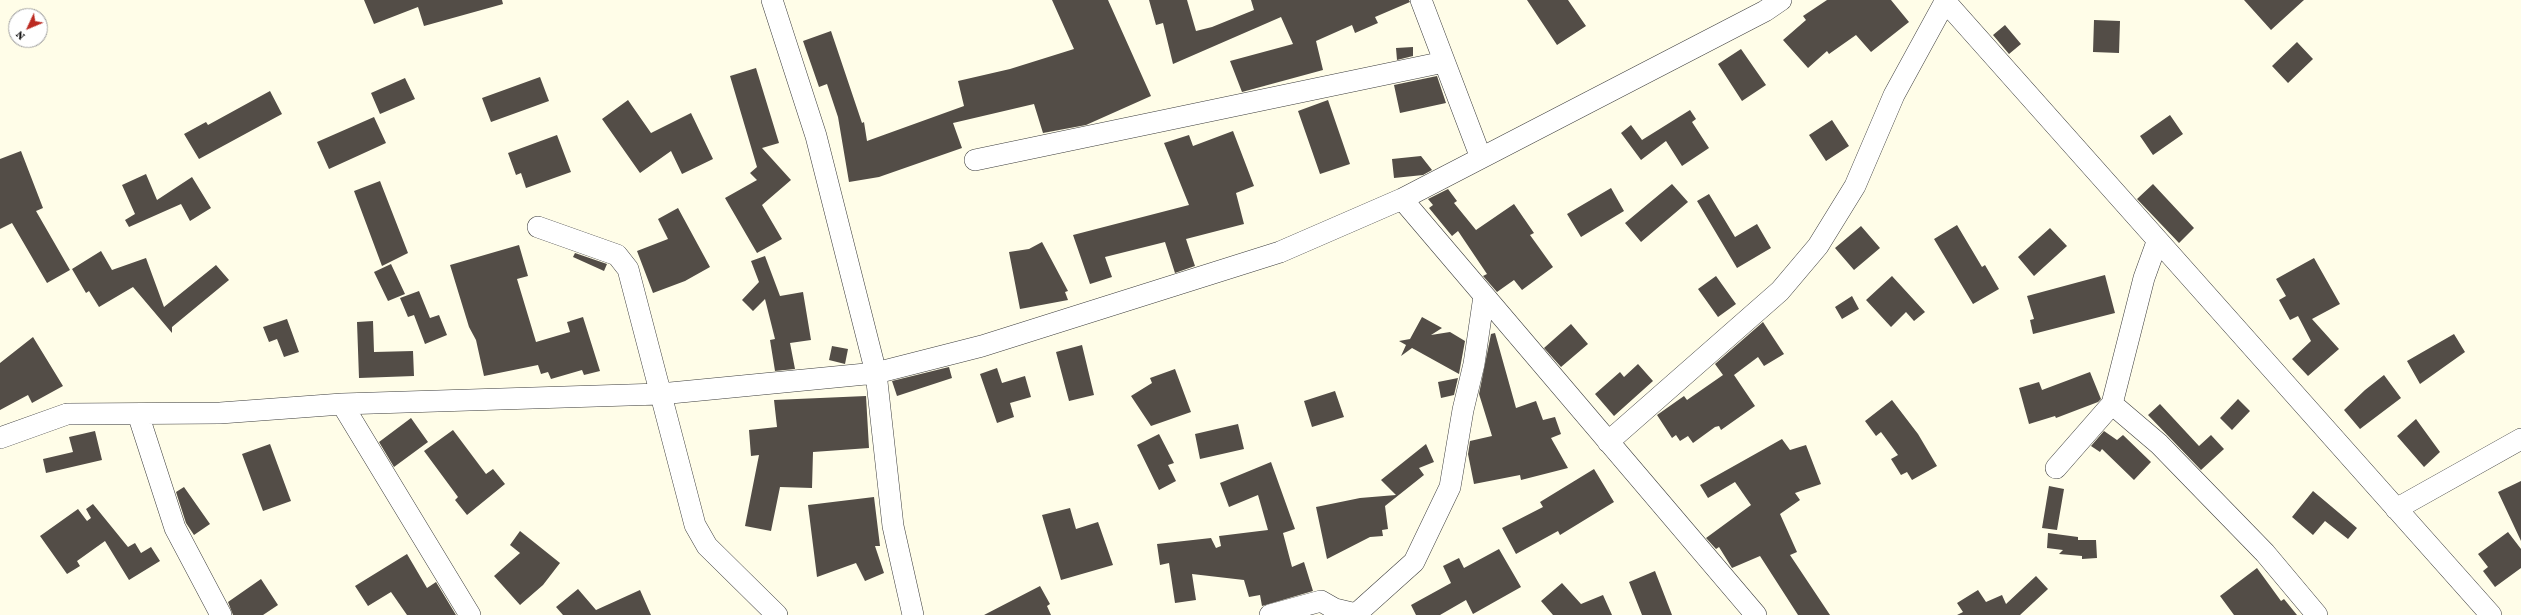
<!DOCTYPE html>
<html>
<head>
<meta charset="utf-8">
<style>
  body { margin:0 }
  #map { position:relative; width:2521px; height:615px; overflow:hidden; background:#fffde8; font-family:"Crimson Pro",serif }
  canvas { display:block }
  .north { position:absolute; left:8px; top:8px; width:40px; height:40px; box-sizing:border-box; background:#fff; border:1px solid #9d9d9d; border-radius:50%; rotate:226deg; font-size:11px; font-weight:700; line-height:16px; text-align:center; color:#0a0a0a }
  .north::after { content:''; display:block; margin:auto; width:14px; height:18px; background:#bb2a21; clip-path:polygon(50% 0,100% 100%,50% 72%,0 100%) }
</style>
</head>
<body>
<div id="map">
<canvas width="2521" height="615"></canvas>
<div class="north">N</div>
</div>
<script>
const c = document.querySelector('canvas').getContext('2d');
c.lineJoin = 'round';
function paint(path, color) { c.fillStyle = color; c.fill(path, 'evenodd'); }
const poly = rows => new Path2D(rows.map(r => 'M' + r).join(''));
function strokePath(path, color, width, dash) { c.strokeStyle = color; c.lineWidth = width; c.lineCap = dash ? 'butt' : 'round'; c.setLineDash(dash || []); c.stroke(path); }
paint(poly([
  [364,0,502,0,503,4,424,26,418,7,374,24],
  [1052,0,1108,0,1151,96,1086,125,1043,133,1034,104,953,123,962,148,879,177,849,182,838,117,827,84,819,87,803,41,831,31,862,123,864,122,867,141,964,106,958,81,1010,69,1074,49],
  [1149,0,1187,0,1196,31,1212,27,1254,10,1251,0,1409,0,1410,2,1375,17,1378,23,1355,33,1352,25,1316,41,1323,70,1242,92,1230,61,1293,44,1281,17,1173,64,1163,23,1156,25],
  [1527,0,1568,0,1586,26,1557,45],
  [1827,0,1891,0,1909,22,1871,52,1856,35,1829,54,1827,51,1808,68,1783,40,1806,20,1803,16],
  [2244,0,2304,0,2271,30],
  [2094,20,2120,21,2119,53,2093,52],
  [2005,25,2021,44,2009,54,1993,35],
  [2297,42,2313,59,2288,83,2272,66],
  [1413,47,1413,56,1397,60,1396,48],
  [1741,49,1766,85,1742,101,1718,64],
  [756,68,779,143,762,148,791,180,762,205,782,239,757,253,725,198,757,180,750,173,757,167,730,76],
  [1437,76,1446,103,1400,113,1394,85],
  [540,77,549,101,491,122,482,98],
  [405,78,415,99,380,114,371,93],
  [270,91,282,114,199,159,184,134,206,122,208,125],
  [628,100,651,133,691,113,713,159,682,174,671,151,640,173,602,119],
  [1328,100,1350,164,1320,174,1298,111],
  [1690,110,1696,119,1692,122,1709,148,1682,166,1666,141,1641,160,1621,133,1631,125,1642,140],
  [2170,115,2183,134,2153,155,2140,136],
  [374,117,386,143,329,169,317,142],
  [1832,120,1849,146,1826,161,1809,135],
  [1233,131,1254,186,1236,193,1244,224,1186,239,1195,266,1175,273,1165,242,1105,257,1112,277,1090,284,1073,235,1189,205,1164,143,1189,135,1193,146],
  [557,135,571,172,526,188,521,173,516,175,508,153],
  [21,151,43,208,36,211,70,270,47,283,12,223,0,229,0,159],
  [1421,156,1432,170,1423,175,1394,178,1392,159],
  [146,174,157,200,192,177,211,208,190,221,181,204,129,227,125,220,135,214,122,185],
  [380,181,408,253,382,266,354,191],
  [1672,184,1688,202,1641,242,1625,223],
  [2153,184,2194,228,2179,243,2137,199],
  [1611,188,1624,211,1581,237,1567,214],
  [1448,189,1457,201,1454,203,1476,230,1514,204,1534,233,1530,235,1553,267,1522,290,1514,280,1497,292,1483,276,1487,274,1458,231,1452,236,1429,208,1433,205,1428,199],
  [1709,194,1735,237,1757,224,1771,248,1737,268,1697,201],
  [678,208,710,267,685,281,653,293,637,251,668,239,658,219],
  [1957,225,1982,267,1985,265,1999,289,1973,304,1934,239],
  [1861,226,1880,248,1854,270,1835,248],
  [2050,228,2067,246,2034,276,2018,257],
  [1042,242,1068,291,1065,292,1068,300,1020,309,1009,252,1029,249],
  [519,245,528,276,517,279,536,342,570,332,567,322,583,317,600,371,584,375,582,370,551,379,548,372,541,374,538,365,484,376,476,340,469,327,450,265],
  [101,251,112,270,146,258,164,307,216,265,229,280,172,327,172,333,133,287,99,307,89,291,86,293,72,269],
  [575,253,607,264,604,271,573,257],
  [765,256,780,296,803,292,811,340,790,343,795,369,775,371,770,340,775,339,765,299,753,311,742,300,759,282,751,261],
  [2314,258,2340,304,2312,319,2339,349,2308,376,2292,359,2311,341,2298,316,2290,320,2279,300,2286,296,2276,279],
  [391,264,405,294,388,301,374,272],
  [2105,275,2115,313,2033,334,2030,320,2034,319,2027,296],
  [1716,276,1736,304,1718,317,1698,289],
  [1892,276,1925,312,1914,321,1906,312,1891,327,1866,300],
  [419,291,430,318,439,315,447,335,425,344,414,315,408,317,400,298],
  [1852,296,1859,309,1842,319,1835,307],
  [1422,317,1442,328,1431,335,1450,332,1465,341,1459,374,1412,348,1401,356,1406,345,1399,341,1410,339],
  [287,319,299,352,284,357,277,339,269,342,263,327],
  [373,321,374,352,413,351,414,376,359,378,357,322],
  [1763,322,1784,354,1764,366,1758,357,1734,375,1755,406,1721,430,1719,426,1715,427,1693,443,1688,436,1680,441,1676,435,1672,438,1657,415,1684,396,1687,400,1723,375,1715,364],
  [1571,324,1588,344,1561,367,1544,348],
  [1495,333,1516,408,1536,401,1543,420,1555,417,1561,434,1551,438,1568,468,1521,480,1520,475,1474,484,1468,454,1470,441,1492,436,1479,394,1491,334],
  [2454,334,2465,352,2420,384,2407,361],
  [33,337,63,386,32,403,28,395,0,410,0,363],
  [1082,345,1094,395,1069,401,1056,352],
  [832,346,848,349,845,364,829,360],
  [1638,364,1653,381,1614,416,1595,394,1620,372,1624,377],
  [949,367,952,378,897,396,892,381],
  [997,368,1002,383,1025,376,1031,397,1010,403,1014,417,997,423,980,374],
  [1175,369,1191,412,1151,426,1131,396,1152,383,1150,378],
  [2090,372,2101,399,2098,402,2056,418,2055,416,2029,424,2019,388,2039,382,2042,390],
  [2384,375,2401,398,2360,429,2344,410,2365,390],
  [1458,378,1454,395,1441,398,1438,382],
  [1335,391,1344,417,1312,427,1304,401],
  [866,396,869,448,813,452,812,488,780,487,771,531,745,526,759,455,751,456,749,430,777,427,774,400],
  [2238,399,2250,411,2232,430,2220,418],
  [1892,400,1918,434,1937,466,1912,480,1907,472,1901,475,1891,459,1898,455,1881,432,1876,436,1865,421],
  [2160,404,2199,446,2211,435,2224,449,2201,470,2148,415],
  [411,418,428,442,394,467,379,442],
  [2416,419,2440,452,2424,467,2397,436],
  [1238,424,1244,449,1200,459,1195,434],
  [453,430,486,474,493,469,505,484,467,515,455,500,458,497,424,451],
  [95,431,102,460,46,473,43,459,73,452,69,437],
  [2104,431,2117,440,2123,435,2151,462,2134,480,2102,449,2100,452,2091,446],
  [1159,434,1174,463,1168,465,1176,481,1159,490,1137,445],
  [1782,439,1790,450,1806,445,1821,484,1795,493,1800,500,1780,514,1797,552,1790,555,1830,615,1798,615,1760,556,1732,568,1719,547,1716,549,1706,538,1751,505,1735,482,1708,498,1700,485],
  [270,444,291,501,263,511,242,454],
  [1426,444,1434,462,1419,468,1424,475,1385,506,1388,529,1382,530,1383,536,1370,537,1327,559,1316,507,1360,498,1396,495,1381,480],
  [1271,462,1295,529,1283,533,1292,567,1304,562,1313,591,1262,606,1260,595,1249,597,1244,580,1192,574,1196,600,1175,603,1169,563,1160,565,1157,544,1211,538,1216,548,1221,546,1219,536,1268,530,1258,495,1229,507,1220,483],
  [1594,469,1614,502,1560,535,1558,531,1516,554,1502,528,1543,507,1540,502],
  [2521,481,2521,541,2498,492],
  [2049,486,2064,489,2057,530,2042,528],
  [184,487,210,524,194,535,186,523,176,492],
  [2313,491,2357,528,2348,539,2325,521,2313,535,2292,517],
  [874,497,880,546,875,546,884,573,865,581,856,563,817,577,808,505],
  [93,504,128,547,135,543,141,553,151,547,160,561,129,580,105,541,77,561,80,566,67,574,40,536,78,509,87,521,91,518,86,509],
  [1070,508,1076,529,1098,522,1113,565,1061,580,1042,515],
  [520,531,560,563,543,585,520,605,494,576,520,553,510,545],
  [2508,532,2521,549,2521,568,2495,587,2483,571,2488,567,2478,554],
  [2048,533,2078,537,2078,540,2096,540,2097,558,2082,559,2082,556,2059,554,2063,550,2047,548],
  [1499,549,1521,587,1473,614,1466,600,1440,615,1416,615,1411,605,1451,583,1443,566,1459,558,1464,568],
  [407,554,427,588,436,582,456,615,407,615,391,592,368,606,355,586],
  [2257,568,2281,601,2284,599,2297,615,2234,615,2220,596],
  [1655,571,1672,615,1642,615,1629,582],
  [2036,576,2048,589,2020,615,1957,615,1963,612,1957,603,1978,590,1986,602,2002,595,2006,604],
  [261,579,278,605,263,615,233,615,228,602],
  [1562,583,1581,604,1603,595,1612,615,1553,615,1541,601],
  [1040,586,1050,604,1047,606,1051,615,984,615],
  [578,589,596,610,640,590,651,615,563,615,556,607]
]), '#534d47');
const minor = poly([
  [772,0,816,136,876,373,893,526,913,615],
  [1421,0,1481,158],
  [1944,0,2491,615],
  [975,160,1444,62],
  [1402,199,1756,615],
  [538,227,617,255,628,269,695,525,707,546,777,615],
  [342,404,470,615],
  [2112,404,2159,444,2265,553,2317,615],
  [138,414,175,528,221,615],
  [0,438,67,414,220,413,342,404,660,394,876,373,982,346,1280,252,1402,199,1765,11,1781,0],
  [1608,442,1780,291,1818,246,1855,186,1894,95,1946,0],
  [2056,468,2112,404,2144,278,2157,242],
  [2396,509,2521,439],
  [1270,615,1321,601,1335,609,1356,614],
  [1355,615,1414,562,1450,487,1463,410,1474,364,1484,296]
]);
strokePath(minor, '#3d3d3d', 22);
strokePath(minor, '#fff', 21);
</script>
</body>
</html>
